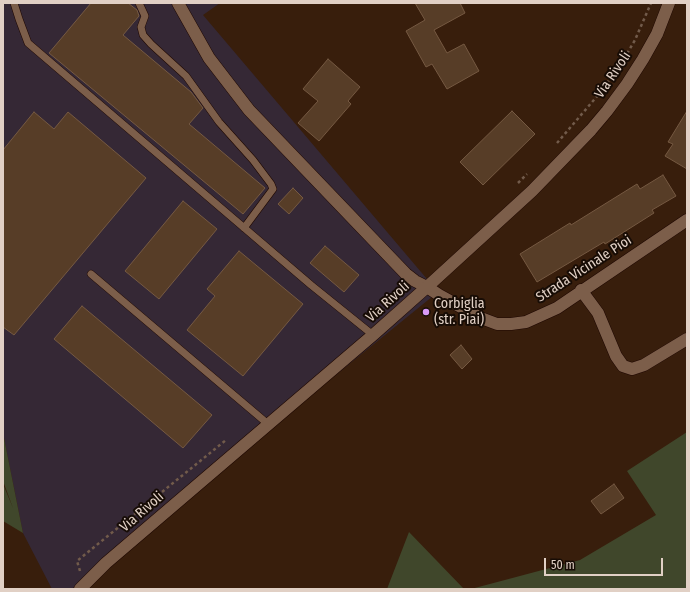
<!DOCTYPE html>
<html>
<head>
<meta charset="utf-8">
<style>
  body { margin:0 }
  #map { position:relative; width:690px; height:592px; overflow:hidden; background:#381e0c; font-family:"Fira Sans Condensed",sans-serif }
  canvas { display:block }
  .frame { position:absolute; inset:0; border:4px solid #e1d0c5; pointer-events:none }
  .scale { position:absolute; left:544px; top:558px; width:119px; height:18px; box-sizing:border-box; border:2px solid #e1d0c5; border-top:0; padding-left:5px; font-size:12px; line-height:14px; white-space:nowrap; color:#e1d0c5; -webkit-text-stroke:3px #170c05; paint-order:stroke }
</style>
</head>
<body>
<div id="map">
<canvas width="690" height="592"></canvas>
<div class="frame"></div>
<div class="scale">50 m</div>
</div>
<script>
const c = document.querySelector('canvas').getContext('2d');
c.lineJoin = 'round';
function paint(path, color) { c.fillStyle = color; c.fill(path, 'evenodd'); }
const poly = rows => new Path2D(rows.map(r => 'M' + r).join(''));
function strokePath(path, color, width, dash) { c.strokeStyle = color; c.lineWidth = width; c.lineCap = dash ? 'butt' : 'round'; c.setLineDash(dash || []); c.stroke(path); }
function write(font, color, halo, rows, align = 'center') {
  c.font = font + ' "Fira Sans Condensed",sans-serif'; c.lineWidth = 4; c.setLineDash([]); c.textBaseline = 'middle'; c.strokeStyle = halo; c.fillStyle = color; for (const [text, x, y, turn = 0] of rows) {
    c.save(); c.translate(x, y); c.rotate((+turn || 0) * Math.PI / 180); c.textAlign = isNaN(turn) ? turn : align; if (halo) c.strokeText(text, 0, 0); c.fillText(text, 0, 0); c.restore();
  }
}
paint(poly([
  [3,3,220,3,203,15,438,292,72,589,52,589,23,533,3,433]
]), '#352835');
paint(poly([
  [687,432,687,589,471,589,580,560,656,515,627,471],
  [3,433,23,533,3,521,3,484,13,508,3,481],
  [409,532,464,589,387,589]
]), '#40472b');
const building = poly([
  [91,3,128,3,137,10,139,16,123,35,191,92,203,108,189,124,265,188,243,214,49,53,91,3],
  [415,3,460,3,465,13,434,30,447,53,464,44,479,71,447,89,432,64,426,67,406,31,425,20,415,3],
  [328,59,360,87,348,101,351,104,319,141,298,123,318,101,303,89,328,59],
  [512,111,535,134,483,185,460,162,512,111],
  [687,111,687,169,665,156,673,144,668,142,687,111],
  [34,112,54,129,68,112,146,178,14,335,3,327,3,150,34,112],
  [663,175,676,196,652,210,654,213,605,244,604,242,537,282,520,254,570,223,571,225,637,184,640,189,663,175],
  [293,188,303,198,289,214,278,204,293,188],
  [183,201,217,229,159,299,125,271,183,201],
  [325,246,359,275,344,292,310,263,325,246],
  [239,251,303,304,243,376,187,330,215,296,207,289,239,251],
  [82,306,212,415,183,448,54,339,82,306],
  [461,345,472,359,462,369,450,355,461,345],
  [614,484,624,498,601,514,591,501,614,484]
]);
paint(building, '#573d27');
strokePath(building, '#755942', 1);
const service = poly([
  [14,3,19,19,28,43,311,285,373,335],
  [139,3,145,16,141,27,143,35,151,44,186,76,219,122,253,160,271,184,273,189,244,228],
  [91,274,268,424]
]);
const minor = poly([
  [178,3,209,58,249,110,406,274,415,281,427,287,439,295,481,318,497,324,511,324,526,322,557,308,687,220],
  [581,290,598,313,616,356,623,366,632,369,644,365,687,339]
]);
const tertiary = poly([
  [80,589,106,563,373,335,427,287,532,191,591,130,607,111,627,84,643,59,657,34,669,3]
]);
strokePath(service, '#1e0700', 8);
strokePath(minor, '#1e0700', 13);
strokePath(tertiary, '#1e0700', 13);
strokePath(poly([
  [557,143,599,94,621,64,635,40,651,3],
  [518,183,527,174],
  [80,571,77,561,226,440]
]), '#725b4b', 2.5, [3, 3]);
strokePath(service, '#7c5e4a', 7);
strokePath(minor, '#7c5e4a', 12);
strokePath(tertiary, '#7c5e4a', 12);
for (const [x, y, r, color] of [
  [426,312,4,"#d99af7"]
]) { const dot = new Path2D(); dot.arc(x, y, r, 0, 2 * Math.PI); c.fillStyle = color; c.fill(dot); strokePath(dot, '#170c05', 1.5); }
write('14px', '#e1d0c5', '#170c05', [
  ["Via Rivoli",613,75,-56],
  ["Strada Vicinale Pioi",584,269,-33],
  ["Via Rivoli",388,302,-42],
  ["Via Rivoli",142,512,-41]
]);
write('14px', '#e1d0c5', '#170c05', [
  ["Corbiglia",434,304],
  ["(str. Piai)",434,320]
], 'left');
</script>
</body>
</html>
